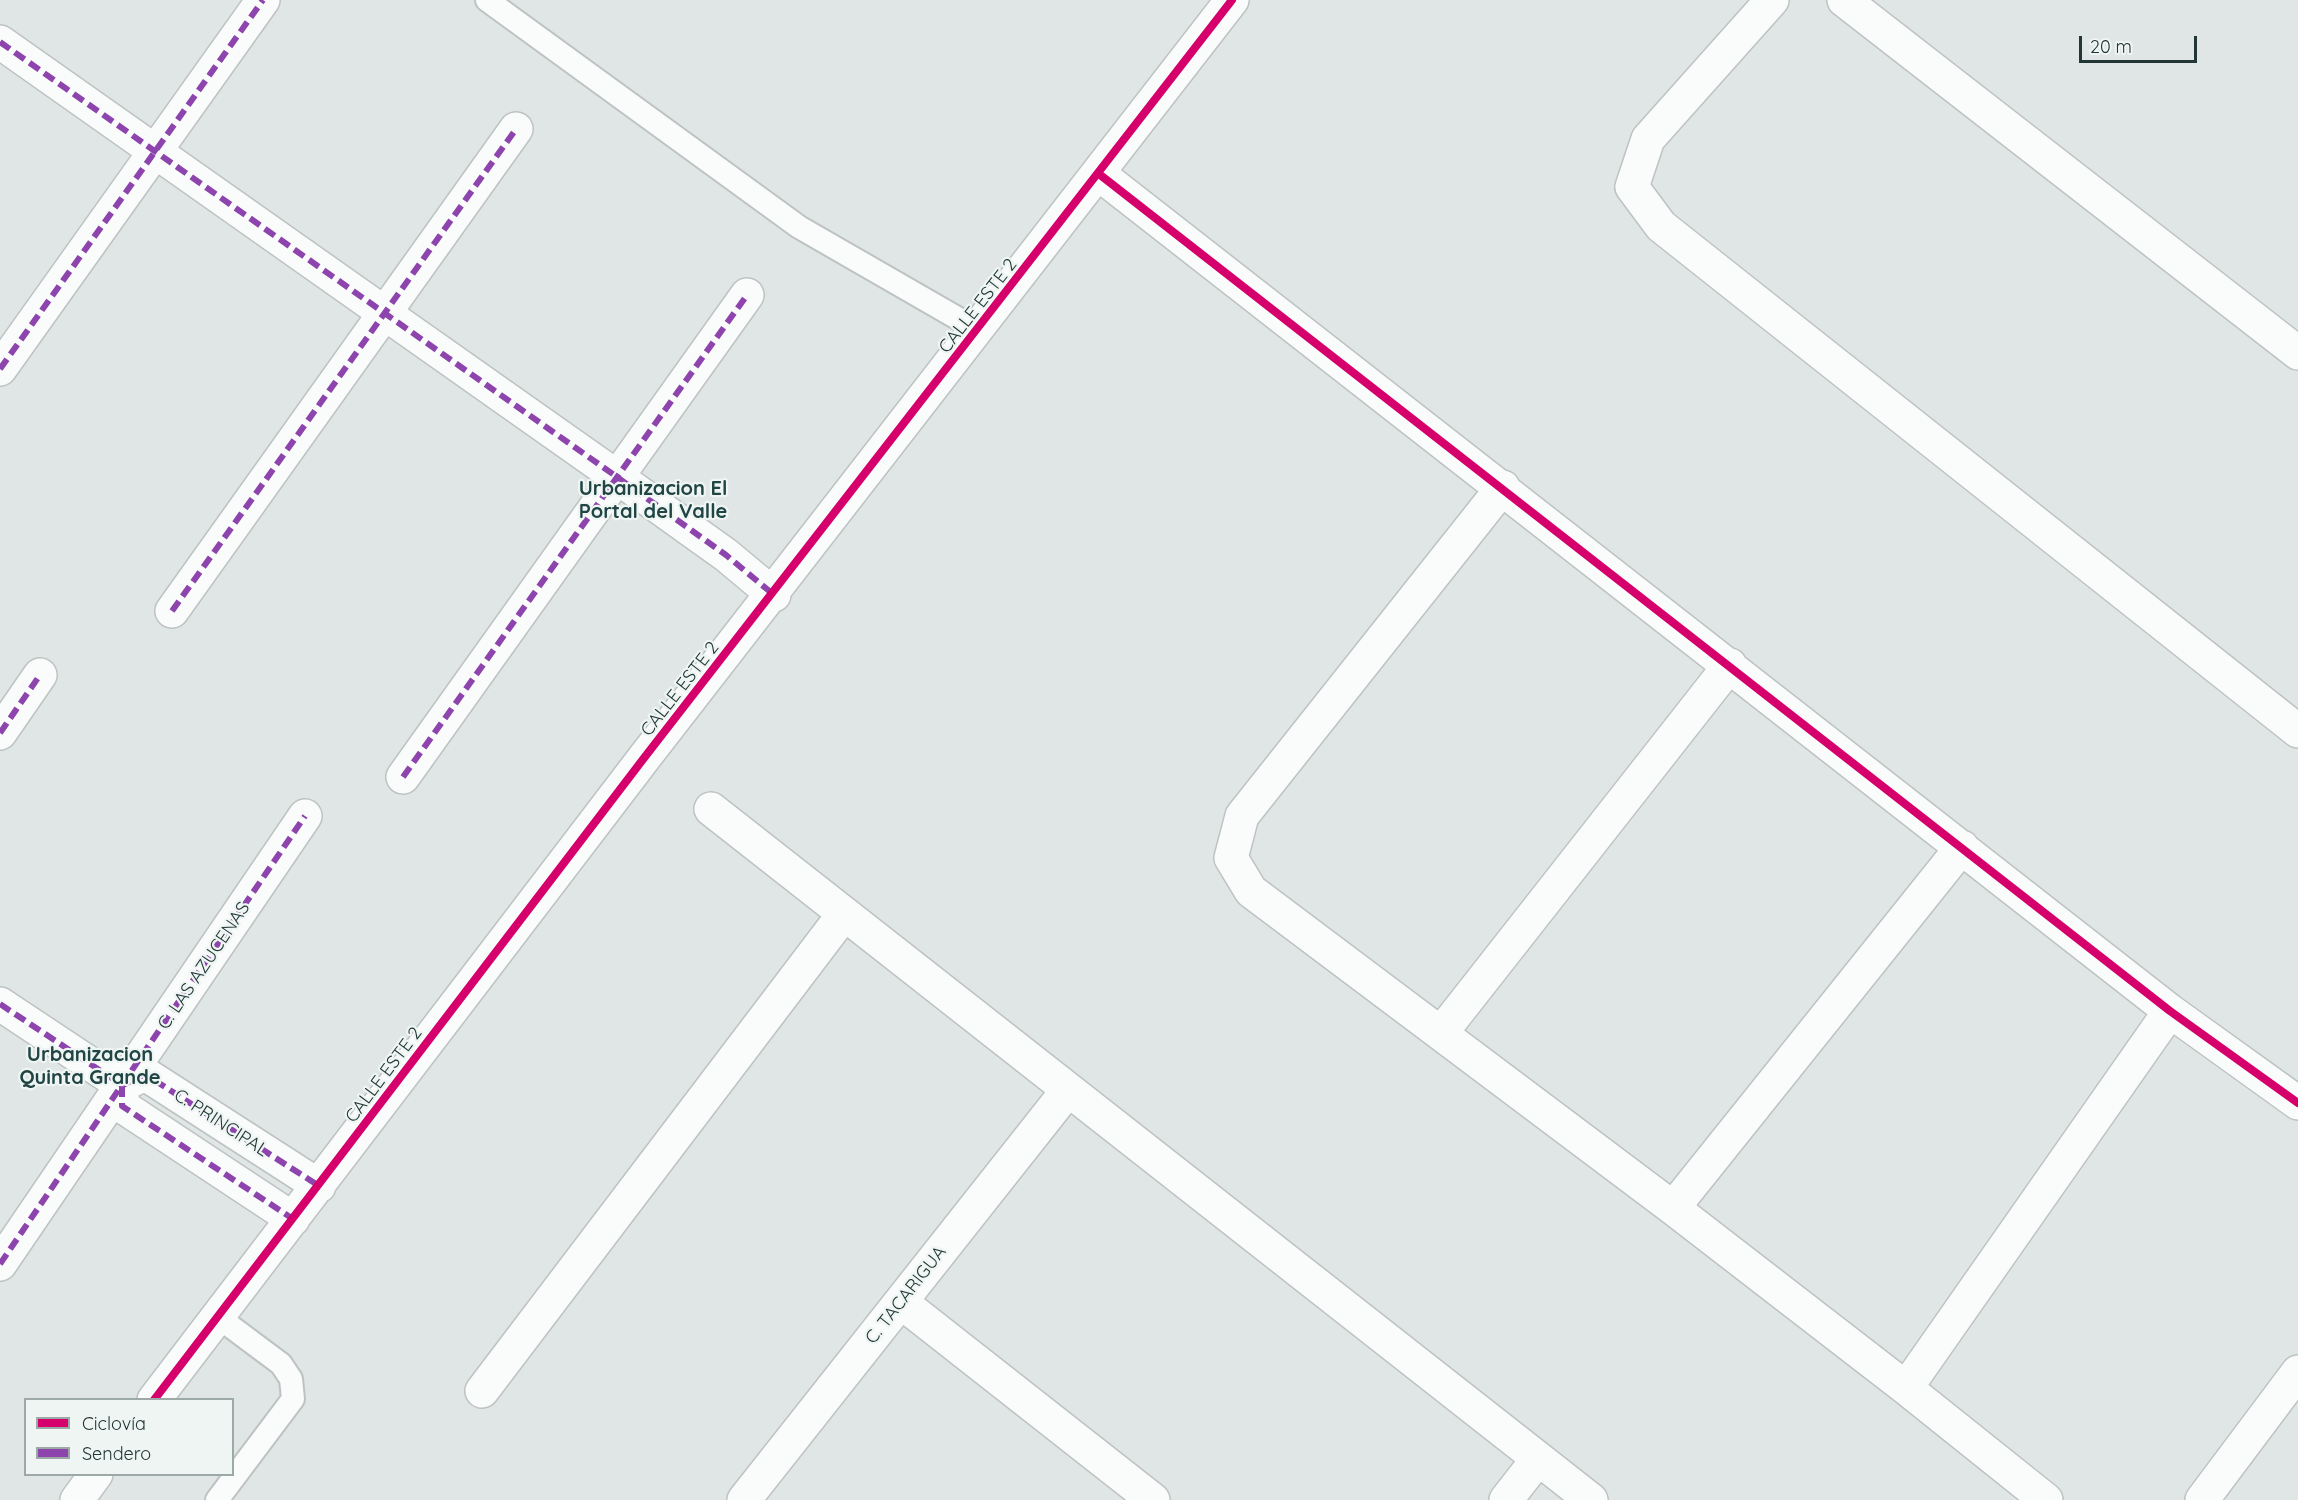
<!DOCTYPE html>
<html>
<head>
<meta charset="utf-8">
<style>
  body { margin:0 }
  #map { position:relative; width:2298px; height:1500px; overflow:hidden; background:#e0e6e5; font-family:Quicksand,sans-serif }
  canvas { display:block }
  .legend { position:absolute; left:24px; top:1398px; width:210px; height:78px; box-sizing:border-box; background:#eef5f3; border:2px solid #9ca9a7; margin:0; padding:8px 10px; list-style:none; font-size:18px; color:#213635 }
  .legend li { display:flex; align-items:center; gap:12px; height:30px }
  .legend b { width:30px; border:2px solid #9ca9a7 }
  .scale { position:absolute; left:2079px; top:36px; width:118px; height:27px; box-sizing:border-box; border:3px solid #213635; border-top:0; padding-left:8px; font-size:18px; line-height:21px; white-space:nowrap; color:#213635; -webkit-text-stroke:4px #eef5f3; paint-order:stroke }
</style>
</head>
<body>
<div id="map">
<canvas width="2298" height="1500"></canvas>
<ul class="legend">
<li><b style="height:8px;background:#d6006c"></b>Ciclovía</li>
<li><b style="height:8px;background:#8e44ad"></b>Sendero</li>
</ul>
<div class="scale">20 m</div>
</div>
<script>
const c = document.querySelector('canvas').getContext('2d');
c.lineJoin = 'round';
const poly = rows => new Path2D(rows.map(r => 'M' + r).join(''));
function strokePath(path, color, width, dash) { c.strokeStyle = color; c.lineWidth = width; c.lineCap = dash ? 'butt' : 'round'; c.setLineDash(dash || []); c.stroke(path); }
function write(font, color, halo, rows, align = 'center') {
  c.font = font + ' Quicksand,sans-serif'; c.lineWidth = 4.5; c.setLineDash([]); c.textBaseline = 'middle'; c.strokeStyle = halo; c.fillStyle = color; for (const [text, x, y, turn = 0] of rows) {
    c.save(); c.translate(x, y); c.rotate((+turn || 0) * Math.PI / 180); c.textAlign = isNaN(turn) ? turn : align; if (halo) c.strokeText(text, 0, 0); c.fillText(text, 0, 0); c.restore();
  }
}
const lane = poly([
  [487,0,799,227,978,330],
  [217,1500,293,1399,291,1379,281,1364,218,1317]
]);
const street = poly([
  [1772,0,1648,139,1632,187,1661,226,2298,731],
  [1844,0,2298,353],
  [0,42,617,477,726,555,774,595],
  [1099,174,2170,1011,2298,1103],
  [0,369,263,0],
  [1503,487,1242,816,1231,858,1251,891,1673,1208,1906,1388,2046,1500],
  [172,611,516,129],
  [0,733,40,675],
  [403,777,747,295],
  [711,809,1591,1500],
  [0,1004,122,1085],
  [1441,1033,1730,665],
  [122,1085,145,1074,319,1186],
  [122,1085,122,1106,293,1219],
  [1673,1208,1962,847],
  [0,1264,305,816],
  [901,1302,1153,1500],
  [1906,1388,2170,1011],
  [482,1391,844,914],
  [154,1400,644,758,1232,0],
  [77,1500,96,1474],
  [744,1500,1068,1090],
  [1506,1500,1538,1459],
  [2202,1500,2298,1372]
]);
strokePath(lane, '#bdc3c2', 26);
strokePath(street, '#bdc3c2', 36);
strokePath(lane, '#fafbfb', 22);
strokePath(street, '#fafbfb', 33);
strokePath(poly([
  [0,42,617,477,726,555,774,595],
  [0,369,263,0],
  [172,611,516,129],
  [0,733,40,675],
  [403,777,747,295],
  [0,1004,122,1085],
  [122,1085,122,1106,293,1219],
  [123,1085,145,1074,319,1186],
  [0,1264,305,816]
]), '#8e44ad', 6, [12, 6]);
strokePath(poly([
  [1099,174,2170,1011,2298,1103],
  [154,1400,644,758,1232,0]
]), '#d6006c', 8);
write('18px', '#213635', '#eef5f3', [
  ["CALLE ESTE 2",978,306,-52],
  ["CALLE ESTE 2",680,689,-52],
  ["C. LAS AZUCENAS",204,966,-56],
  ["CALLE ESTE 2",384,1075,-53],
  ["C. PRINCIPAL",221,1123,33],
  ["C. TACARIGUA",906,1295,-52]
]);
write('bold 20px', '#204544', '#eef5f3', [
  ["Urbanizacion El",653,489],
  ["Portal del Valle",653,512],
  ["Urbanizacion",90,1055],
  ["Quinta Grande",90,1078]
]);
</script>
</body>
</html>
